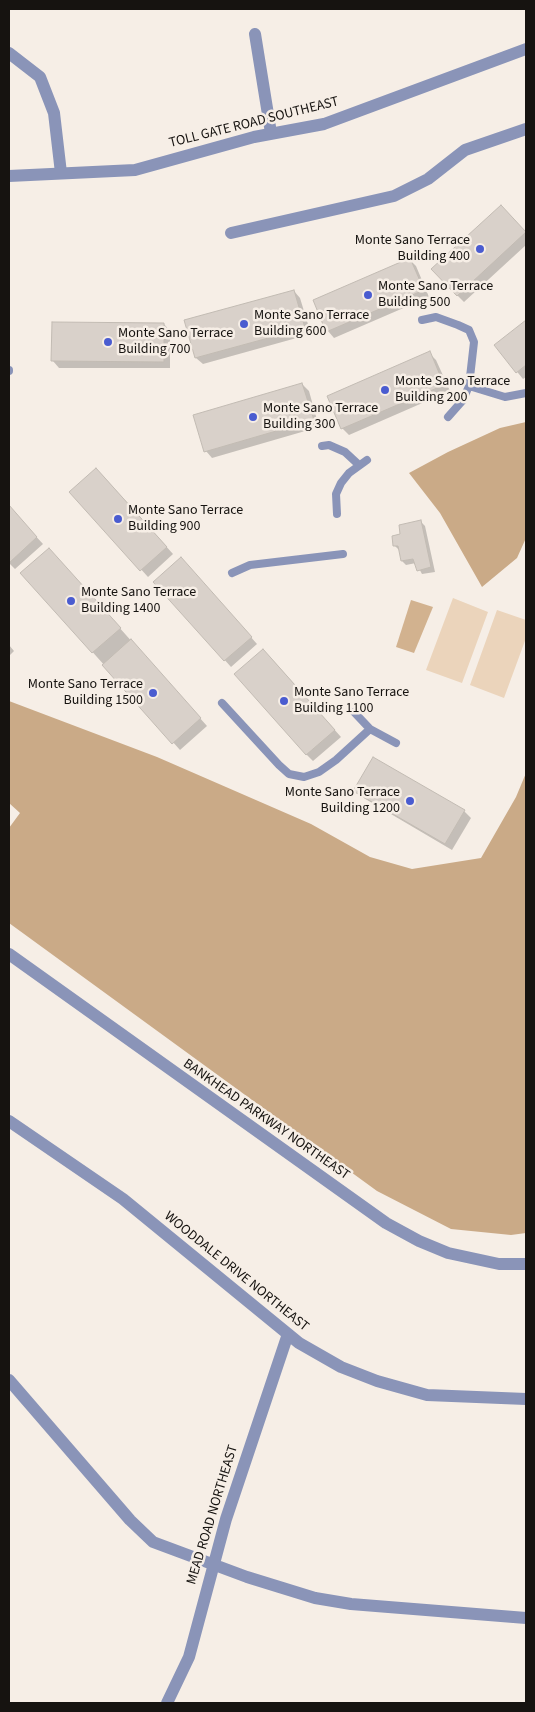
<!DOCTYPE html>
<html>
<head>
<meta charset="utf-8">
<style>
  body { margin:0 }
  #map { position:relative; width:535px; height:1712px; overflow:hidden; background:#f6eee6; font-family:"Source Sans 3",sans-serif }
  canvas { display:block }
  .frame { position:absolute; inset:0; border:10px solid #161310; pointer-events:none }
</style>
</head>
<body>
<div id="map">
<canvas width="535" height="1712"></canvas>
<div class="frame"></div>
</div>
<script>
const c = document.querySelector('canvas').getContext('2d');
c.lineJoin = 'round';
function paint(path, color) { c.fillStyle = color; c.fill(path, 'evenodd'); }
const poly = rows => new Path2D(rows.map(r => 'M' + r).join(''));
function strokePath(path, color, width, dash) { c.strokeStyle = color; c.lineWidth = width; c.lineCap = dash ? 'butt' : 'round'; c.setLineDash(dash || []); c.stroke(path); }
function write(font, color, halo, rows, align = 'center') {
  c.font = font + ' "Source Sans 3",sans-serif'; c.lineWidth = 5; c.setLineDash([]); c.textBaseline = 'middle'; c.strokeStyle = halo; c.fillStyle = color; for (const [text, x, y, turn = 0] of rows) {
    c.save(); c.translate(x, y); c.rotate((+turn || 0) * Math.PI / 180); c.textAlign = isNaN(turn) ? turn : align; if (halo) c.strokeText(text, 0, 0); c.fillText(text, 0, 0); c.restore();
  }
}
paint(poly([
  [453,598,488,612,462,683,426,670],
  [497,610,526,620,526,638,504,698,470,685]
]), '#ebd4bb');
paint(poly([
  [526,422,526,538,517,558,482,587,440,513,409,473,448,452,500,428],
  [9,701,157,757,311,824,370,857,412,869,481,858,516,797,526,773,526,1233,511,1235,451,1229,377,1191,9,923,9,828,20,813,9,803]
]), '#caaa87');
paint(poly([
  [411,600,433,607,414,653,396,647]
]), '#d2b28f');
paint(poly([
  [508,213,526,233,526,245,464,302,457,295],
  [409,259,416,266,429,297,334,338,328,331],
  [294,291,300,298,311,334,203,364,196,358],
  [526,321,526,377,523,379,496,346],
  [164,324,170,331,170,368,59,368,53,361],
  [429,353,436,360,450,391,349,435,342,428],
  [302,384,309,391,319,427,212,458,206,451],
  [103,476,173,554,148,577,71,492],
  [9,507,43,544,15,569,9,563],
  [421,522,425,526,435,572,422,574,416,563,406,565,402,561,399,550,395,546,402,535],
  [61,562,207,726,180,750,22,573],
  [187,565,257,644,231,667,155,582],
  [9,645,14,651,9,656],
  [270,657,341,737,313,761,306,754],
  [355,791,464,811,471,818,452,850,362,797]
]), '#0003');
const building = poly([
  [501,205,526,232,457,296,431,269,501,205],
  [410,258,424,290,326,332,313,300,410,258],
  [294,290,305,328,195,358,184,320,294,290],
  [526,320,526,365,516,373,494,345,526,320],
  [52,322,164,323,164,362,51,361,52,322],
  [430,351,444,385,341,429,327,396,430,351],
  [302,383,314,420,204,452,193,415,302,383],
  [96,468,167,547,140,571,69,492,96,468],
  [9,505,37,537,9,563,9,505],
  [421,520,431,567,417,571,413,559,401,561,398,546,393,546,392,536,400,534,399,525,421,520],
  [49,548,121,628,92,653,20,573,49,548],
  [181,557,252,637,224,661,153,582,181,557],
  [131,639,201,718,172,744,102,665,131,639],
  [263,649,335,730,306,755,234,674,263,649],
  [373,757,465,810,445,844,353,791,373,757]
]);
paint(building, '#d9d1ca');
strokePath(building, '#c2bbb3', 1);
strokePath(poly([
  [422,320,436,317,458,325,469,330,474,342,469,386,463,400,448,417],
  [9,370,9,371],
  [469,386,505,397,526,393],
  [322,446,329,445,345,452,359,465],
  [337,514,336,494,341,483,349,473,367,460],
  [232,573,250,565,343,554],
  [222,703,279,765,289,774,304,777,319,772,336,760,370,729],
  [354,712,370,729,396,743]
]), '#8a94b8', 8);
strokePath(poly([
  [255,34,271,133],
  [9,53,40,77,54,113,61,173],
  [231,233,394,196,428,179,465,150,526,129],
  [9,1121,123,1199,299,1343,341,1367,377,1381,427,1395,526,1399],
  [9,1380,130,1520,153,1542,247,1577,315,1598,351,1604,526,1618],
  [167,1703,189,1657,226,1519,288,1334]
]), '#8a94b8', 12);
strokePath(poly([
  [9,176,135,170,254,137,324,124,526,49],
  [9,954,386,1223,419,1241,448,1253,499,1264,526,1264]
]), '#8a94b8', 12);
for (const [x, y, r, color] of [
  [480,249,5,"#4a5cd0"],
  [368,295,5,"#4a5cd0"],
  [244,324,5,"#4a5cd0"],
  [108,342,5,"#4a5cd0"],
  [385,390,5,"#4a5cd0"],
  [253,417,5,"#4a5cd0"],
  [118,519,5,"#4a5cd0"],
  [71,601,5,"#4a5cd0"],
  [153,693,5,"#4a5cd0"],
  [284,701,5,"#4a5cd0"],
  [410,801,5,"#4a5cd0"]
]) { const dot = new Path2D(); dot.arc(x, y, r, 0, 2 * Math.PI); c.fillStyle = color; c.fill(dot); strokePath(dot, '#f6eee6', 2); }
write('14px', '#161310', '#f6eee6', [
  ["TOLL GATE ROAD SOUTHEAST",254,123,-14],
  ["BANKHEAD PARKWAY NORTHEAST",266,1120,35],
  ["WOODDALE DRIVE NORTHEAST",236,1272,39],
  ["MEAD ROAD NORTHEAST",213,1515,-73]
]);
write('14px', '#161310', '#f6eee6', [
  ["Monte Sano Terrace",470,241,"right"],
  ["Building 400",470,257,"right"],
  ["Monte Sano Terrace",378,287],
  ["Building 500",378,303],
  ["Monte Sano Terrace",254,316],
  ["Building 600",254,332],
  ["Monte Sano Terrace",118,334],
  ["Building 700",118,350],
  ["Monte Sano Terrace",395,382],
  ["Building 200",395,398],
  ["Monte Sano Terrace",263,409],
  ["Building 300",263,425],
  ["Monte Sano Terrace",128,511],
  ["Building 900",128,527],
  ["Monte Sano Terrace",81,593],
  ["Building 1400",81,609],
  ["Monte Sano Terrace",143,685,"right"],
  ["Building 1500",143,701,"right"],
  ["Monte Sano Terrace",294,693],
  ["Building 1100",294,709],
  ["Monte Sano Terrace",400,793,"right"],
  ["Building 1200",400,809,"right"]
], 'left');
</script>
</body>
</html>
